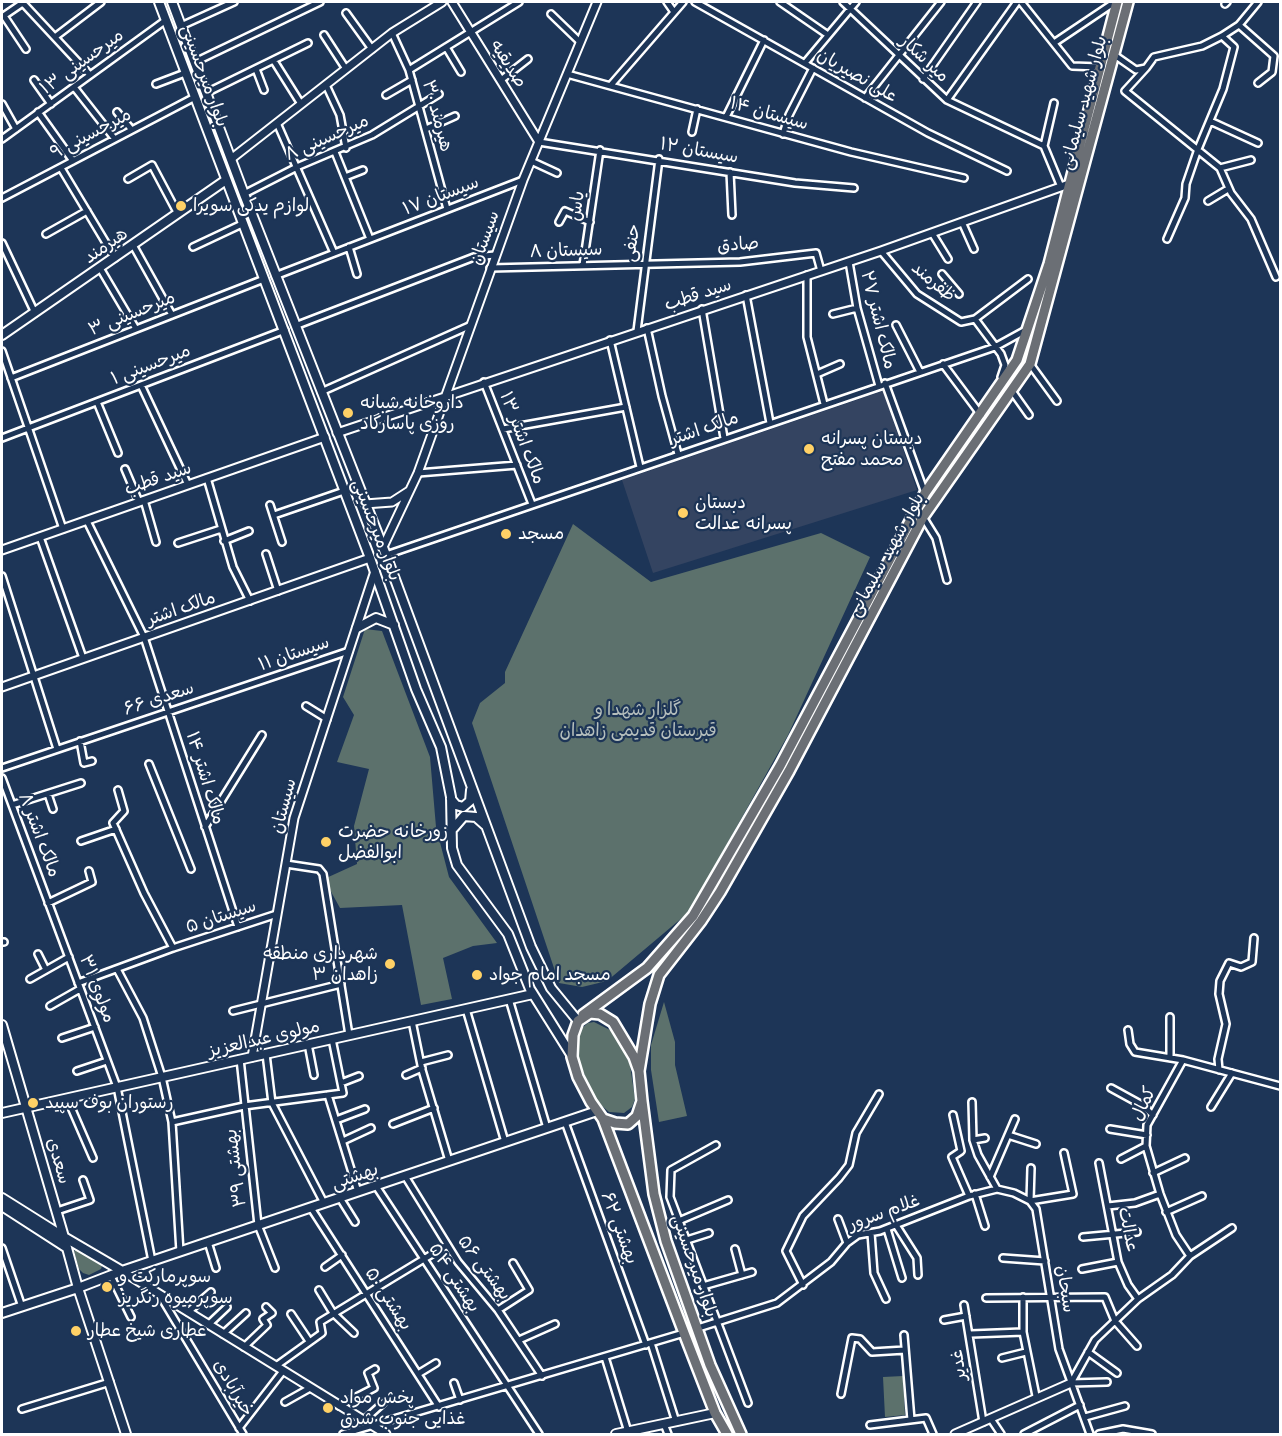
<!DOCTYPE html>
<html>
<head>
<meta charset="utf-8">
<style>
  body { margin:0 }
  #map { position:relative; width:1282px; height:1436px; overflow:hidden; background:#1d3557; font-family:"Patrick Hand",sans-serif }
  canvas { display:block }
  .frame { position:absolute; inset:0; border:3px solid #fff; pointer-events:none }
</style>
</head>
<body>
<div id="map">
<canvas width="1282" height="1436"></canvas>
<div class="frame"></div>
</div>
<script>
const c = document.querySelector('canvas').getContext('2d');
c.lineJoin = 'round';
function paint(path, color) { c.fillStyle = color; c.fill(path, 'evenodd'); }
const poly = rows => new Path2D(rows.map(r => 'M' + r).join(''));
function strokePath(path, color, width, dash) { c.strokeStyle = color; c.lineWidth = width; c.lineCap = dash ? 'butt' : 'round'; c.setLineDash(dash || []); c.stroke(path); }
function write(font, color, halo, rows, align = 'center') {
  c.font = font + ' "Patrick Hand","Playpen Sans Arabic",sans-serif'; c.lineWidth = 4.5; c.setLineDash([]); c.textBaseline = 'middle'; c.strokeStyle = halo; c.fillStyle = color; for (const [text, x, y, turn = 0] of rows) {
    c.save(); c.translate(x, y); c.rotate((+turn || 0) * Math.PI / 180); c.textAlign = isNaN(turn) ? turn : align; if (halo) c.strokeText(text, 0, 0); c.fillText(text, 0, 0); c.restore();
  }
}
paint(poly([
  [883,391,917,490,653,573,622,480]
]), '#344461');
paint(poly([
  [573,524,651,582,821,533,870,557,788,735,689,912,607,981,582,987,559,983,472,723,480,703,505,683,505,672],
  [365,629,382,631,430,757,436,827,449,877,497,943,473,946,443,958,452,999,421,1005,402,905,340,908,324,879,357,864,354,826,369,769,337,762,354,715,343,697],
  [664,1002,675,1042,675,1065,687,1116,659,1122,651,1070,651,1045],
  [594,1022,610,1030,624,1050,630,1065,635,1099,632,1107,624,1113,609,1112,601,1105,593,1095,583,1071,579,1061,579,1038,582,1028,588,1023],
  [77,1249,102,1266,101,1269,89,1275,83,1273,79,1269,74,1251],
  [903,1376,905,1415,885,1417,883,1377]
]), '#5c716c');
const minor = poly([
  [22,2,90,75],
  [667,2,674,12],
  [695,2,928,133,1007,171],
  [780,2,828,35],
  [843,2,947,100,1044,146,1061,187],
  [1021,2,1072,66,1100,67],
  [1225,4,1227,2],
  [346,13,372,49],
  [551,14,580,42],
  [4,16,26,49],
  [2,17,24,2],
  [1239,25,1274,56,1272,72,1258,83],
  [181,26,234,2],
  [392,33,409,70,447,209],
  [324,35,346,69],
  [55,37,101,2],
  [1054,43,1115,2],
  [446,47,461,72],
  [1113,54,1136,70,1146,68,1154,57,1202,46,1222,36,1239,25,1258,2],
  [274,61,301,104],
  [195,62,320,2],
  [805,63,856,2],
  [1146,68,1125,91,1220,168,1231,193,1251,219,1276,277],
  [256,69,264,90],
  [409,70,519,2],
  [567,74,851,152,964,178],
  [923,79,977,2],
  [34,80,51,104],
  [501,80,528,59],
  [156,84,185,73],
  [326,85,340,115,346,148],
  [611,85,683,2],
  [74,87,114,138],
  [206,93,308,43],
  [386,95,412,80],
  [865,98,941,2],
  [947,100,1017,2],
  [2,104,16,129],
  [38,112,73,161],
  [117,112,131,129],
  [726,117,764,40],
  [1210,121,1258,143],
  [277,123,334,253],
  [426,129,455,116],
  [692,132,697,109],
  [783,134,789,115,813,68],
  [2,139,166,20],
  [539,142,795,183,854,188],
  [1044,146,1054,103],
  [335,152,370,239],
  [531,161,557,173],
  [61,168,115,258],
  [1220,168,1251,160],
  [730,172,732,215],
  [345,177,363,170],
  [128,179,152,165,178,214],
  [244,194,299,166,372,135,439,94],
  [2,198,195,97],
  [1208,201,1228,189],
  [559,222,565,211,590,222],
  [962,222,974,249],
  [932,233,948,259],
  [46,234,87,211],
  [1167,239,1185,198,1186,184,1198,149,1223,89,1234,47,1222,36],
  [2,243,35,313],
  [133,245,172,315],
  [193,247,242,224],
  [349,247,357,274],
  [881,251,917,294,961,322,975,319,1001,354,1005,365,1001,377],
  [849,262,857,308,879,386],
  [583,265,600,150],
  [100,268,136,329],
  [490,268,740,262,816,253,821,271],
  [942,274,959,294],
  [807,275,807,337,824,404],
  [275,276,523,180],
  [746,295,770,423],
  [702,309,724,438],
  [833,314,857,308],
  [975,319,1028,279],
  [896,325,920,372],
  [295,326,474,257,495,255],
  [647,328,662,396,678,454],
  [637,331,659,159],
  [610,340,640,467],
  [2,351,63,529],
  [943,364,981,415],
  [1030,364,1057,401],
  [817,374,840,364],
  [11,378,264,279],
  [484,382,532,504],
  [885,383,925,493],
  [141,385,188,485],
  [1012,391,1029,415],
  [321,392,469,326],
  [97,402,118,453],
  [503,429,626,407],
  [2,438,285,330],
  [125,469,139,502],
  [418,473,517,465],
  [207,478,233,567,250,601],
  [144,500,156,542],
  [270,505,282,542],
  [274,515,344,491],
  [923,517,936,538,947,580],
  [87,521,144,637,238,927],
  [40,537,83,658],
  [224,541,249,531],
  [178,543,221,529],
  [266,554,278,591],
  [386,555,995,347,1026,330],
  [2,576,57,749],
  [306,706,327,719],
  [80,741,84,763,92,761],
  [149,764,191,869],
  [2,768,349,651],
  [2,778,117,1087,152,1261],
  [118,790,124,811,113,823,144,893,173,948],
  [48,794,53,809],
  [12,805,81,783],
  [205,827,262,735],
  [81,841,116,829],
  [286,864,319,869,323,874,349,1035],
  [48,903,92,882,89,871],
  [2,942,4,942],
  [38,954,46,970],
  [117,969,143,1018,162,1077,172,1122,180,1252],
  [30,979,69,957],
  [78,983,173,948,277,914],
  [509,999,547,1128],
  [50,1006,80,989],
  [466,1009,505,1142],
  [233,1011,341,984],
  [1170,1017,1170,1058],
  [412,1021,422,1070,449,1161],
  [1128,1030,1130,1044,1135,1052,1183,1060],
  [62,1038,95,1027],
  [308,1044,314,1075],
  [266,1054,272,1103,324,1203],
  [240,1059,258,1225,275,1268],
  [421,1062,448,1055],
  [1219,1070,1218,1059,1226,1024,1219,994,1220,981,1229,963,1241,967,1252,962,1254,938],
  [77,1071,107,1061],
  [406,1075,422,1068],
  [341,1083,359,1076],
  [1111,1088,1142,1105,1153,1115],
  [328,1095,358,1192],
  [67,1098,93,1158],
  [972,1102,973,1140,978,1155,997,1189],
  [1211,1107,1232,1073],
  [953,1115,961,1151,952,1157,969,1196],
  [336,1120,365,1109],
  [172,1122,244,1106,343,1093,332,1039],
  [565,1122,646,1345],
  [393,1124,434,1108],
  [1110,1129,1147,1135],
  [1008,1135,1036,1144],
  [973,1140,985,1138],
  [343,1141,371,1128],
  [716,1145,671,1170,670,1197,748,1403],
  [1121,1159,1146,1146],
  [1099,1163,1118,1262,1128,1285,1138,1299],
  [1153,1173,1185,1158],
  [405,1176,458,1262,498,1310,542,1376],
  [990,1177,1015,1119],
  [376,1186,539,1434],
  [975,1194,985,1226],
  [340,1198,355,1222],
  [1030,1201,1073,1194,1064,1153],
  [1030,1201,1031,1168],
  [1108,1206,1135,1203,1160,1194],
  [311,1208,439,1407],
  [57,1211,90,1200,83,1180],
  [1166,1212,1202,1196],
  [838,1219,847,1243],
  [681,1220,728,1200],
  [896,1225,917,1258,918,1275],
  [887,1229,902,1278],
  [871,1233,874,1273,886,1299],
  [1083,1237,1137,1232],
  [687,1240,709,1233],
  [208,1242,216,1268],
  [2,1248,22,1307],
  [735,1249,742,1275],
  [1190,1256,1176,1235,1160,1194,1146,1146,1147,1125,1183,1060,1280,1086],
  [1003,1258,1045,1261],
  [325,1267,342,1255],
  [1082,1269,1118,1262],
  [111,1276,131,1317],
  [803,1285,786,1251,803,1216,839,1178,849,1165,856,1133,879,1094],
  [703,1286,752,1272],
  [319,1290,333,1313,354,1333],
  [161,1297,243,1434],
  [1023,1297,1023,1332,1036,1396],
  [986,1298,1105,1297,1115,1321,1137,1346],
  [964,1305,983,1422],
  [498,1310,529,1290,513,1263],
  [188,1312,211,1292],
  [291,1314,309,1341],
  [944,1320,966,1316],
  [208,1325,227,1307],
  [698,1328,777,1303,831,1262,847,1243,858,1235,880,1231,969,1196,997,1189,1014,1193,1030,1201,1036,1209,1059,1349,1090,1434],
  [223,1334,246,1313],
  [971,1334,1023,1332],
  [904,1335,911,1420],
  [519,1340,555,1324],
  [651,1343,676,1422],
  [244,1347,267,1325,263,1319,272,1313,266,1307],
  [1088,1352,1117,1373],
  [605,1357,628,1432],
  [1002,1358,1026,1352],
  [276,1366,322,1333,320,1322,447,1245],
  [418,1374,436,1363],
  [454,1383,460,1400],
  [1071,1383,1095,1340,1138,1299,1172,1275,1190,1256,1232,1228],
  [1071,1383,1107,1382],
  [841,1394,852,1338,860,1339,872,1352,905,1350],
  [285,1402,310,1388],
  [339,1406,374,1388,368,1373,375,1369],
  [22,1409,110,1382],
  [1085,1417,1125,1406],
  [991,1419,1001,1434],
  [363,1421,383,1403],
  [664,1424,668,1434],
  [870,1425,926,1418,933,1434],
  [239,1428,283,1371],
  [343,1434,684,1333],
  [1024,1434,1080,1405],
  [1099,1434,1123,1429,1152,1434]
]);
const tertiary = poly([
  [452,2,539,142],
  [231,159,392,33,442,2],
  [337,433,881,251,1069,184],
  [365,504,392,502,409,491],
  [383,547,418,473,523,180,597,2],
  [2,550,325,437],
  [2,687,370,558],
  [252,1057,294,818,375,571],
  [122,1271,386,1434],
  [955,1434,1071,1383]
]);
const secondary = poly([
  [159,2,370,558,416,689,441,747,451,797,452,848,457,865,508,934,530,989,572,1056],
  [172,2,244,194,386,555,531,947,551,988,578,1021],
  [2,335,226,180],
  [357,628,376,618,394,625],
  [451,799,456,805,463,807,470,801,471,790],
  [451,831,464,816,476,817,485,825],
  [2,1025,64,1237,78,1288,122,1271,64,1237,2,1198],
  [2,1113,533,994],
  [2,1206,67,1248],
  [122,1271,597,1111],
  [2,1313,78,1288,126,1434],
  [616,1434,715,1413]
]);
const primary = poly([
  [590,1013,600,1014,613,1022,634,1057,639,1071,642,1101,637,1116,628,1124,615,1123,603,1119,591,1102,578,1077,572,1057,573,1035,578,1021,590,1013],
  [583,1015,647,968,693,916,780,766,925,493,1017,360,1049,264,1117,2],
  [639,1071,650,1004,659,975,701,921,720,892,789,771,923,517,1030,364,1128,2],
  [642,1101,654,1194,666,1241,710,1365,741,1434],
  [603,1119,684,1333,715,1413,727,1434]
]);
strokePath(minor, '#fff', 10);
strokePath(tertiary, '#fff', 11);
strokePath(secondary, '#fff', 12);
strokePath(primary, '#fff', 14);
strokePath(minor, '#1d3557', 5);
strokePath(tertiary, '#1d3557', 7);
strokePath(secondary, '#1d3557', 8);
strokePath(primary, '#6b6f75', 9);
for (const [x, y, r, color] of [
  [181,206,6,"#ffd166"],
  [348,413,6,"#ffd166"],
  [809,449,6,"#ffd166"],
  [683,513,6,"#ffd166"],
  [506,534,6,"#ffd166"],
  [326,842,6,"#ffd166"],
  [390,964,6,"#ffd166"],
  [477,975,6,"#ffd166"],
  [33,1103,6,"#ffd166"],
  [107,1287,6,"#ffd166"],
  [76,1331,6,"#ffd166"],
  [328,1408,6,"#ffd166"]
]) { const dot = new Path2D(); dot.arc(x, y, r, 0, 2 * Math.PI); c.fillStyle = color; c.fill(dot); strokePath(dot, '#1d3557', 2); }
write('18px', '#fff', '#1d3557', [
  ["میر شکار",924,59,43],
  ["میرحسینی ۱۳",82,62,-36],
  ["صدیقیه",508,64,58],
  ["بلوار میرحسینی",204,76,70],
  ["علی نصیریان",857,76,30],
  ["بلوار شهید سلیمانی",1084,103,-75],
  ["سیستان ۱۴",769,114,16],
  ["هیرمند ۳۰",437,116,75],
  ["میرحسینی ۹",91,134,-28],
  ["میرحسینی ۸",327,138,-24],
  ["سیستان ۱۲",699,151,10],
  ["سیستان ۱۷",441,196,-21],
  ["یاس",577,206,-82],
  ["سیستان",485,238,-70],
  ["حنفی",632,243,-82],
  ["صادق",738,245,-4],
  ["هیرمند",106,246,-35],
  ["سیستان ۸",566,251,-2],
  ["ظفرمند",933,282,40],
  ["سید قطب",698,295,-18],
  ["میرحسینی ۳",132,314,-22],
  ["مالک اشتر ۲۷",878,320,76],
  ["میرحسینی ۱",151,365,-21],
  ["مالک اشتر",704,429,-19],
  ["مالک اشتر ۱۳",522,438,69],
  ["سید قطب",158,479,-19],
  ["بلوار میرحسینی",376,530,69],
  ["بلوار شهید سلیمانی",887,555,-61],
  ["مالک اشتر",181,609,-19],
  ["سیستان ۱۱",294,654,-19],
  ["سعدی ۶۶",159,699,-18],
  ["مالک اشتر ۱۴",205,778,73],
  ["سیستان",284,806,-75],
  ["مالک اشتر ۸",39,835,69],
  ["سیستان ۵",221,917,-18],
  ["مولوی ۳۱",97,989,69],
  ["مولوی عبدالعزیز",264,1039,-13],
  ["کمال",1144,1104,-65],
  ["سعدی",58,1161,74],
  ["بهشتی ۳۹",236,1168,-97],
  ["بهشتی",355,1177,-19],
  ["غلام سرور",884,1213,-20],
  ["بهشتی ۶۲",619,1228,70],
  ["عدالت",1128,1230,79],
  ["بلوار میرحسینی",694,1266,71],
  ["بهشتی ۵۶",484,1268,53],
  ["بهشتی ۵۴",454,1278,57],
  ["سبحان",1065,1289,81],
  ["بهشتی ۵۰",388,1299,57],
  ["غدیر",959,1365,-97],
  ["خیرآبادی",233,1388,60]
]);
write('18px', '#fff', '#1d3557', [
  ["لوازم یدکی سویرا",193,206],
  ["داروخانه شبانه",360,403],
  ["روزی پاسارگاد",360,424],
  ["دبستان پسرانه",821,439],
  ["محمد مفتح",821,460],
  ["دبستان",695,503],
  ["پسرانه عدالت",695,524],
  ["مسجد",518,534],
  ["زورخانه حضرت",338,832],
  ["ابوالفضل",338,853],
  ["شهرداری منطقه",378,954,"right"],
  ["۳ زاهدان",378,975,"right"],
  ["مسجد امام جواد",489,975],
  ["رستوران بوف سپید",45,1103],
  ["سوپرمارکت و",119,1277],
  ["سوپرمیوه رنگریز",119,1298],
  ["عطاری شیخ عطار",88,1331],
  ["پخش مواد",340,1398],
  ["غذایی جنوب شرق",340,1419]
], 'left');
write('18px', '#b6bfbd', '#1d3557', [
  ["گلزار شهدا و",638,710],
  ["قبرستان قدیمی زاهدان",638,731]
]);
</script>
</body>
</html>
